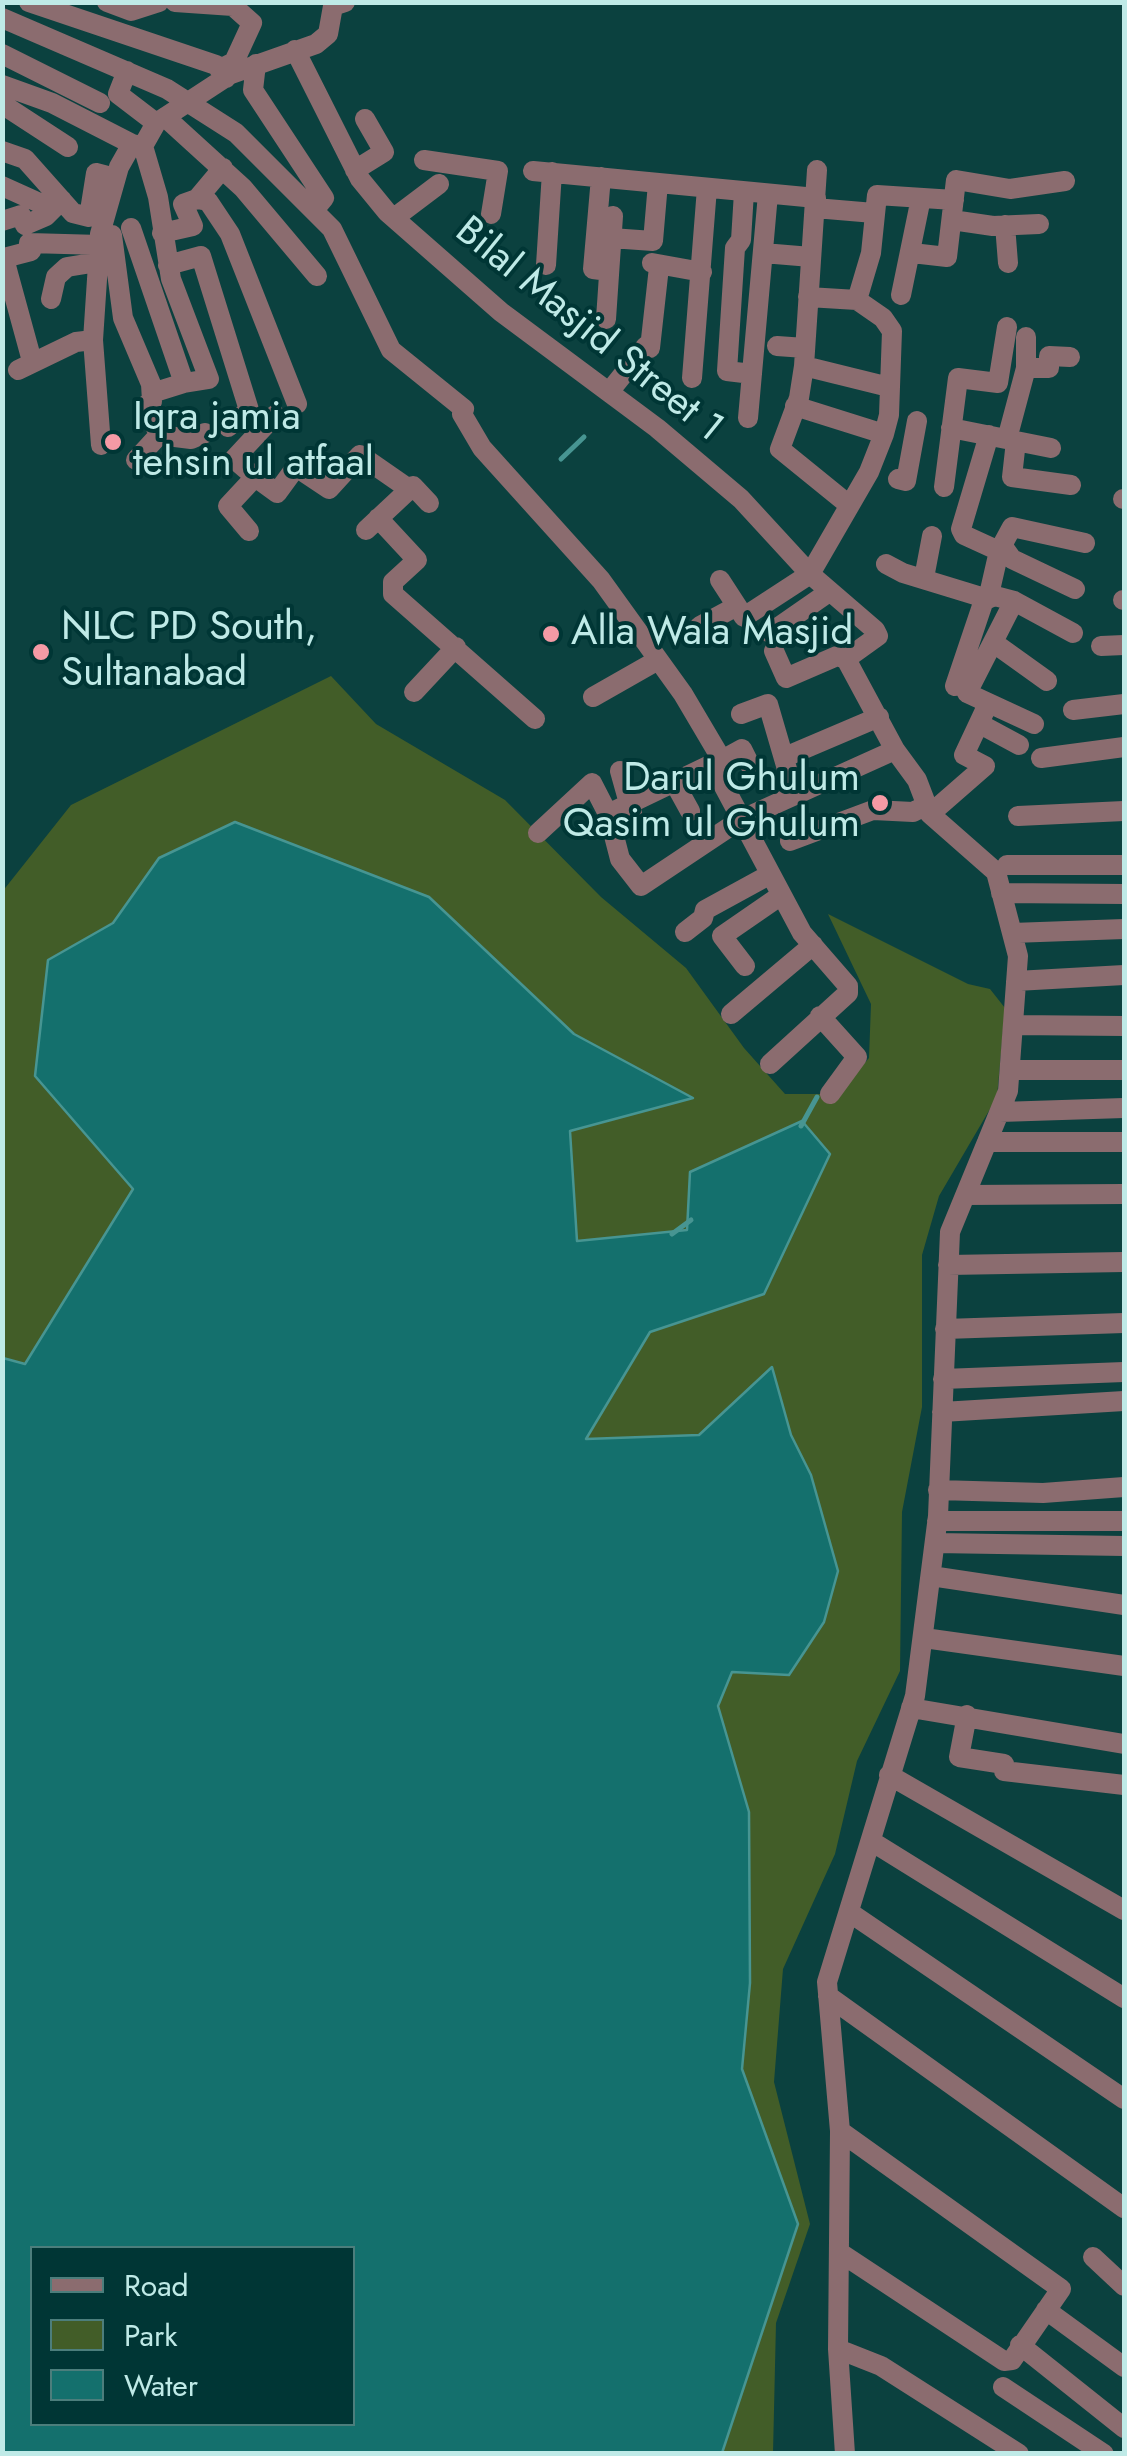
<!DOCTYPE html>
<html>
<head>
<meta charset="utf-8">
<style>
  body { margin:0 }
  #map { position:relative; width:1127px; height:2456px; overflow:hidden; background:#0b413f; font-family:Jost,sans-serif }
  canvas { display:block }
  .frame { position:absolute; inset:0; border:5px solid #bfeae7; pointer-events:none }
  .legend { position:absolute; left:30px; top:2246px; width:325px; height:180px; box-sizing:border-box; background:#003635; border:2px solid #4c7e7c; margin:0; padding:12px 18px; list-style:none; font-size:30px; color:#bfeae7 }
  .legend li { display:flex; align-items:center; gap:20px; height:50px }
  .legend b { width:50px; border:2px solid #4c7e7c }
</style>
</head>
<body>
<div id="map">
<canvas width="1127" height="2456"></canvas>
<div class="frame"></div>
<ul class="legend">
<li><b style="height:12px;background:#8b6c6f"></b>Road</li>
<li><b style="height:28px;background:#425d28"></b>Park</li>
<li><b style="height:28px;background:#14706d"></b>Water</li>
</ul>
</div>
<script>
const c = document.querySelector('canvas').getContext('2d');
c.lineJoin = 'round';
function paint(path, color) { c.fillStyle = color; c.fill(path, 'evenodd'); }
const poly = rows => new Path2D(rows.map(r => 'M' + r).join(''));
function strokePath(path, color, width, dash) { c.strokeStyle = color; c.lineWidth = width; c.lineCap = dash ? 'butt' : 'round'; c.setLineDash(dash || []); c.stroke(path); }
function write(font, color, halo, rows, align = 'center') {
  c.font = font + ' Jost,sans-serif'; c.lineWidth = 8; c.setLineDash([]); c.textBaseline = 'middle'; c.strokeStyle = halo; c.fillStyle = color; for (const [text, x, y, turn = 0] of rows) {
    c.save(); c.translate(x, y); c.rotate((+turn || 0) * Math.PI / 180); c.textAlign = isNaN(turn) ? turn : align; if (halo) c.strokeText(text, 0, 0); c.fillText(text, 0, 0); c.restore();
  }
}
paint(poly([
  [331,676,376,724,505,800,601,897,686,968,744,1048,785,1094,838,1094,869,1058,871,1004,828,914,968,984,990,989,1005,1008,997,1097,939,1196,922,1255,922,1407,902,1512,900,1671,857,1761,835,1854,783,1969,774,2082,810,2224,776,2323,773,2453,722,2453,798,2224,742,2069,750,1983,749,1812,718,1706,811,1475,791,1435,772,1368,699,1435,585,1440,650,1332,764,1294,688,1230,577,1241,569,1131,692,1098,574,1034,429,897,159,858,113,923,48,960,35,1076,133,1189,25,1364,3,1358,2,892,71,805]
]), '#425d28');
const water = poly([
  [235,822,429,897,574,1034,693,1098,570,1131,577,1241,687,1230,690,1172,802,1121,830,1154,764,1294,650,1332,586,1439,699,1435,772,1367,791,1435,811,1475,838,1571,824,1622,789,1675,732,1672,718,1706,749,1812,750,1983,742,2069,798,2224,722,2453,3,2453,3,1358,25,1364,133,1189,35,1076,48,960,113,923,159,858,235,822],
  [32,2248,352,2248,352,2424,32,2424,32,2248]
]);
paint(water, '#14706d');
strokePath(water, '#479592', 2.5);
strokePath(poly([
  [561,459,584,437],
  [801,1126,817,1097],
  [672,1234,691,1220]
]), '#479592', 5);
strokePath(poly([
  [29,2,216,65,226,78],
  [107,2,131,11,159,2],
  [175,2,233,6,252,23,234,62,220,69],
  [2,18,167,89,236,133,332,229,391,350,464,409,462,414,482,448,601,580,683,694,722,760,712,764,802,933,848,986,848,993,770,1064],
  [295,50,360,179,387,212,501,312,657,428,741,499,810,574,875,630,878,636,846,659,895,750,917,780,930,814,996,872,1018,956,1008,1091,950,1232,938,1516,915,1696,827,1982,840,2131,838,2349,845,2454],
  [2,54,100,103],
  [256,64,253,90,324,198,314,210],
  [127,71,118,94,156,123],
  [2,85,52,103,132,144],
  [2,104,68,147],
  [165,117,243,188,317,276],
  [143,146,158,197,171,279,209,379,184,383],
  [2,151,25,159,73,213,89,217,96,173,115,178],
  [424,160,498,171,491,214],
  [355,170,384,152,365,119],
  [817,170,804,366,889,387],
  [533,171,816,198],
  [601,177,593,269,609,271],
  [2,186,53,209],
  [744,192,741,240,735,248,727,371,752,374],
  [197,199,208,201,230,234,297,404],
  [815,208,874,213],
  [394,218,439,184],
  [952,220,993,226,1039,224],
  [2,221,21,215,25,225,46,216,62,200],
  [1005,225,1008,263],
  [131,228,184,383,152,393],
  [162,233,193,226,183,204,197,199,223,168],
  [100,234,93,340,101,445],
  [611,238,653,241,658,183],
  [763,253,811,257],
  [912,253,947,257,956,180,1010,189,1065,181],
  [652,263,702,272],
  [168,265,201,256,249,410,228,427],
  [546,265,552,172],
  [9,277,4,258,31,251,29,243,100,245],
  [2,278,9,277,32,361],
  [901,295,921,198],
  [51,299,56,277,67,267,98,262],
  [857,300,871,253,877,195,954,200],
  [606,319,613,216],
  [777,346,805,348],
  [650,348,659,267],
  [804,366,799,398,780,449,849,505],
  [1026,368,1026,337],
  [18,370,76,342,93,340],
  [692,378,707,188],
  [609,392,646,346],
  [795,406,884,434],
  [748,418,768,194],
  [951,428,1051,448],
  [159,435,191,439,205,433],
  [989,435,961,529,964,535,999,551],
  [1007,439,1026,368,1049,368,1049,356,1070,357],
  [1016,441,1012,477,1071,485],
  [136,460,159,435,146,405,152,401,151,384,123,318,112,235,100,234,119,167,132,144,143,146,156,123,231,74,316,44,328,34,333,6,345,2],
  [255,477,277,493,296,467,329,489,360,455,409,489],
  [898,479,906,481,917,421],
  [944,487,958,378,998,383,1007,327],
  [1123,499,1124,499],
  [378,518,417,560,393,582,393,594,535,719],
  [366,530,413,486,429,503],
  [249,531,228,506,255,477,234,459,275,415],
  [1002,545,1012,559,1075,589],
  [886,564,903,573,988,599,999,551,1012,527,1085,543],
  [924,578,932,536],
  [720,580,744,617,810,574,869,472,884,434,889,415,892,331,883,318,857,300,808,297],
  [1123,600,1124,600],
  [1014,601,967,693,1034,724],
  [700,626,737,606],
  [770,633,829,592],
  [994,643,1047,681],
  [1101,646,1124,645],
  [774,651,786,678,837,656,846,659],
  [955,686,984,600,995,596,1014,601,1073,633],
  [414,692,456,647],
  [593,697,658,660],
  [1073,710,1124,704],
  [741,714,768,704,794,793],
  [980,724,1019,745],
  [785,757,879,717],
  [1041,758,1124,747],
  [722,760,742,749,750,765],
  [620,771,634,821,612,828,620,859,641,886,740,820,895,750],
  [674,782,690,811],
  [930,814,985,766,964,755,987,706],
  [1018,816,1124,811],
  [538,833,592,783,608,814,712,764],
  [790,841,873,810,913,812,927,805],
  [1007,865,1124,865],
  [1001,893,1124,894],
  [685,932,703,918,705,910,769,875],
  [1012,933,1124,929],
  [745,966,722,936,780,896],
  [1016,981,1124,975],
  [731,1014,813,945],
  [820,1016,857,1057,830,1094],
  [1013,1025,1124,1026],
  [1010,1070,1124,1070],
  [1000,1112,1124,1108],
  [987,1142,1124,1142],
  [966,1195,1124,1194],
  [948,1265,1124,1262],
  [945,1329,1124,1323],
  [943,1379,1124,1372],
  [942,1412,1124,1401],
  [938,1490,1043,1493,1124,1487],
  [937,1521,1124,1521],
  [935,1543,1124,1546],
  [931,1576,1124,1605],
  [924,1638,1124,1666],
  [911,1708,1124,1744],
  [967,1715,959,1757,1004,1764,1004,1771,1124,1785],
  [889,1775,1124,1910],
  [871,1841,1124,1998],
  [849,1912,1124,2099],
  [828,1996,1124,2208],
  [839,2252,1004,2361,1012,2360,1061,2289,840,2131],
  [1093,2257,1124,2286],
  [1046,2310,1124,2367],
  [1020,2345,1124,2428],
  [838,2349,881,2366,1019,2454],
  [1003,2387,1104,2454]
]), '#8b6c6f', 20);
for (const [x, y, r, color] of [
  [113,442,10,"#f49aa5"],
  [551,634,10,"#f49aa5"],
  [41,652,10,"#f49aa5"],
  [880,803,10,"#f49aa5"]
]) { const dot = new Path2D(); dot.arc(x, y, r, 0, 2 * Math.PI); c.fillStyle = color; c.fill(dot); strokePath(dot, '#003635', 4); }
write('40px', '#bfeae7', '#003635', [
  ["Bilal Masjid Street 1",588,331,39]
]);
write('40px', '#bfeae7', '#003635', [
  ["Iqra jamia",133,419],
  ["tehsin ul atfaal",133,465],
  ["NLC PD South,",61,629],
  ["Sultanabad",61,675],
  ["Alla Wala Masjid",571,634],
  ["Darul Ghulum",860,780,"right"],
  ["Qasim ul Ghulum",860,826,"right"]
], 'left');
</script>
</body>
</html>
